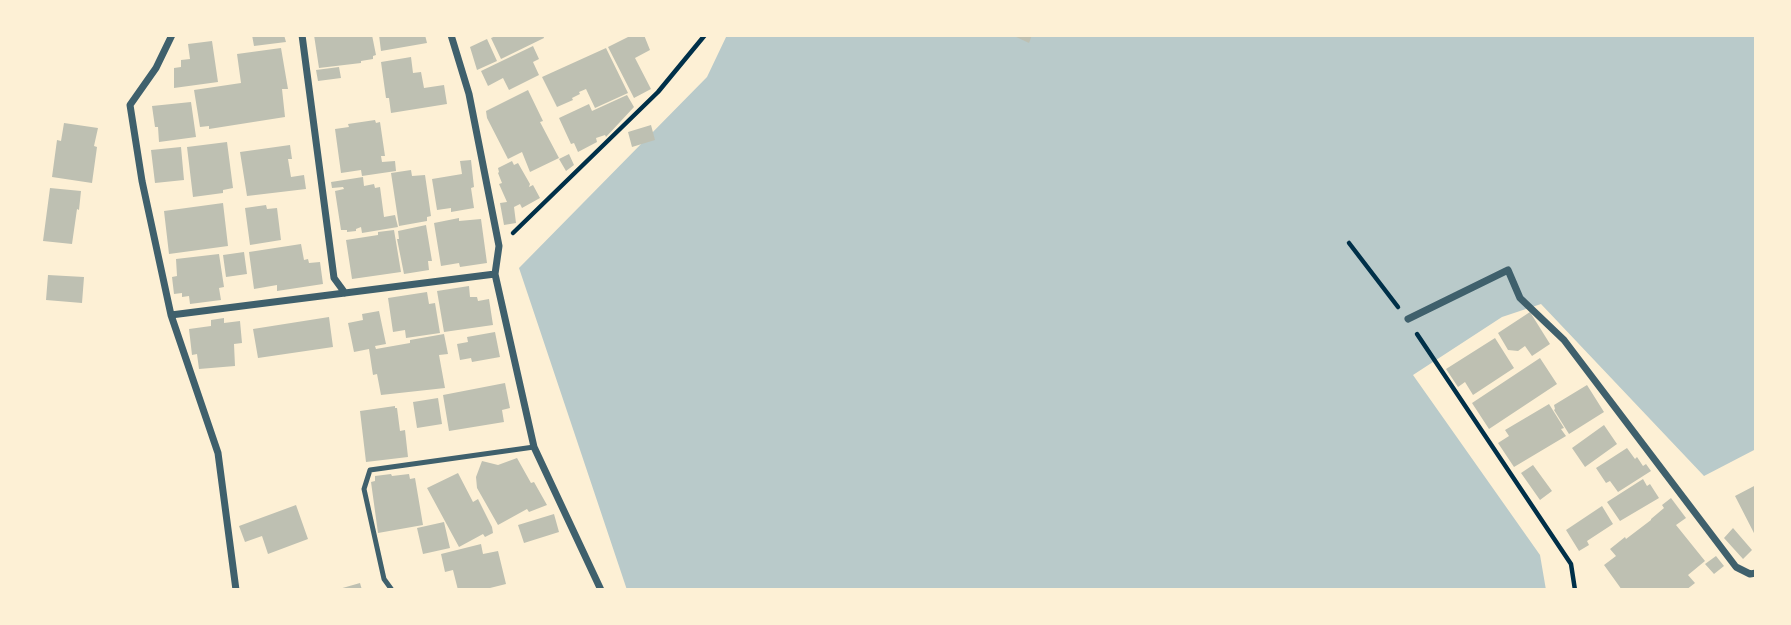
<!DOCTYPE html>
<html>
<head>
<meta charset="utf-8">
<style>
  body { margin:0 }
  #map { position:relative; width:1791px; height:625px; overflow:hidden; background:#fdf0d5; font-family:Cabin,sans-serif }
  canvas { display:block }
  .frame { position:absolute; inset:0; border:37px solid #fdf0d5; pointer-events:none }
</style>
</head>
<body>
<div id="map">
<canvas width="1791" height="625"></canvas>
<div class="frame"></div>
</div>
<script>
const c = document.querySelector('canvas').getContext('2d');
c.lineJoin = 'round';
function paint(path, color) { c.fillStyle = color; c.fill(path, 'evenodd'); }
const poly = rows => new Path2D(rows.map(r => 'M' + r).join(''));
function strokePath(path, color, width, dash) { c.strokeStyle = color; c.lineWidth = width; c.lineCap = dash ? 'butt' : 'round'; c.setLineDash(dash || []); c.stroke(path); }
paint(poly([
  [727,35,1756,35,1756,449,1704,476,1541,304,1502,317,1413,375,1540,555,1546,590,627,590,519,268,707,77]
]), '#b9caca');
paint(poly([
  [252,35,284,35,286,42,254,46],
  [314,35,372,35,376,55,373,56,373,59,361,61,361,63,319,68],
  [379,35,425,35,427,43,381,51],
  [498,35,543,35,544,38,501,59,491,38],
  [632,35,644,35,650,50,635,58,651,89,634,98,608,47],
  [1012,35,1032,35,1029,43],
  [487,39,497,61,477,70,470,47],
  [212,41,218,82,174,88,174,68,181,67,181,60,190,59,188,44],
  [533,46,539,59,533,62,539,75,509,90,503,78,488,86,481,71],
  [281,48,288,89,282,89,285,117,209,129,209,126,200,127,194,90,241,83,237,54],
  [606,48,628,93,595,108,586,89,579,92,580,94,572,98,573,100,557,107,542,77],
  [411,57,413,73,421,72,424,88,444,85,447,104,391,113,389,98,386,98,381,62],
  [339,67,341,78,318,81,316,70],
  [528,90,543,121,540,122,559,158,530,172,522,152,508,159,487,118,486,111],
  [627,95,634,107,606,137,605,135,596,138,597,142,578,152,574,143,571,144,559,118,589,104,592,111],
  [191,102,196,137,159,142,158,127,155,127,152,106],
  [375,120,376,123,380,122,385,156,381,156,382,162,395,161,396,171,362,176,361,170,341,173,335,129,349,127,348,124],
  [64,123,98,128,94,146,97,147,92,183,52,177,57,140,61,141],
  [651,125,655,140,632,147,628,132],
  [227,142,233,188,223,190,223,193,193,197,187,147],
  [290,145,292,159,288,159,291,177,304,175,306,189,247,196,240,152],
  [181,147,184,180,155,183,151,150],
  [569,154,574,165,566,171,559,159],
  [471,160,474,187,471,188,474,208,451,212,451,208,437,210,432,179,462,174,460,161],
  [512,161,514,165,518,163,530,184,529,187,533,185,540,198,522,208,520,204,514,207,516,223,504,225,500,203,507,202,499,184,502,183,498,173,499,172,498,168],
  [411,170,412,176,425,175,431,216,427,217,427,221,399,226,391,173],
  [363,177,364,186,374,184,375,188,380,187,384,217,395,215,398,227,362,233,361,227,356,229,356,231,347,232,347,230,341,230,335,191,344,189,343,187,332,188,331,182],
  [50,188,81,191,79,210,77,209,72,244,43,241],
  [223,203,228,246,169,254,164,211],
  [266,205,267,209,277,208,281,240,250,245,245,208],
  [459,218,459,221,481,219,487,263,460,267,459,263,441,266,434,223],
  [426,225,432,261,428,261,429,270,404,274,397,239,399,239,398,231],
  [394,230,401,272,352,279,346,240,378,235,378,232],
  [301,244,304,260,308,259,309,263,320,262,323,284,277,291,277,285,254,289,249,252],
  [244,252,247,274,226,277,223,255],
  [219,254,224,287,219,288,221,300,190,304,189,296,182,297,182,293,174,294,172,277,177,276,176,259],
  [48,275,84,277,82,303,46,300],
  [469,286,470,297,477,297,478,301,489,299,493,325,444,332,437,291],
  [427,292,429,304,435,303,440,333,406,338,405,330,393,332,388,298],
  [379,311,386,344,375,346,376,349,410,343,410,340,444,334,448,354,439,355,445,388,381,395,377,374,373,375,369,349,354,352,348,323,363,320,362,314],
  [1530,312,1550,344,1532,356,1525,346,1518,351,1508,350,1498,333],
  [329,317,333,347,258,358,253,329],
  [224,318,224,323,240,321,242,343,234,344,235,366,199,369,197,354,192,355,189,329,211,326,211,320],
  [495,332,500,357,472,362,471,358,460,360,457,344,468,342,467,337],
  [1495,338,1514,368,1473,395,1465,382,1458,387,1446,369],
  [1540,358,1557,384,1489,429,1472,403],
  [505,383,510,408,502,410,504,422,449,431,443,395],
  [1587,385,1604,412,1569,434,1554,410,1555,409,1554,405],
  [438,398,442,424,417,428,413,402],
  [1549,404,1564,428,1561,429,1566,436,1514,467,1498,443,1509,436,1505,430],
  [395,406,395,408,397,408,400,431,405,430,408,457,366,462,360,411],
  [1604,425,1617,444,1585,467,1572,448],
  [1627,448,1635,459,1637,457,1643,466,1646,464,1651,471,1618,492,1610,481,1606,483,1596,468],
  [517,458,531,483,534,482,547,505,529,512,527,509,498,525,477,488,476,477,482,461,498,465],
  [1533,465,1552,491,1540,500,1521,473],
  [458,473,473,502,478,499,492,527,493,533,485,537,483,534,459,547,427,488],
  [391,474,392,476,409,474,410,479,415,478,423,525,378,533,371,482,375,481,375,476],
  [1643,479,1647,486,1650,484,1659,498,1620,521,1607,502],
  [1756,485,1756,537,1735,496],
  [1671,498,1686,518,1676,525,1705,561,1688,575,1695,583,1686,590,1622,590,1604,565,1616,556,1610,549,1625,537,1626,539,1651,520,1651,519,1664,508,1662,505],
  [296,505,308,539,268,554,262,536,245,542,239,526],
  [1602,506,1613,524,1587,541,1589,545,1579,551,1566,530],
  [554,514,559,532,524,543,518,525],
  [444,522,450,548,423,554,417,528],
  [1733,528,1752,550,1743,559,1724,538],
  [481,544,483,554,498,551,506,584,482,590,458,590,453,570,445,572,441,554],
  [1716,556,1724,566,1714,574,1705,564],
  [360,583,362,590,339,590,339,589]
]), '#bec0b2');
strokePath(poly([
  [513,233,658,92,705,35],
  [1349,243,1398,307],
  [1417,334,1571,564,1575,590]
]), '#003049', 4.5);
strokePath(poly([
  [392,590,384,579,364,489,370,470,534,447]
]), '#3f606c', 5);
strokePath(poly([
  [172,35,156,68,130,105,142,181,171,315,218,453,236,590],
  [302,35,334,278,345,293],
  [451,35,469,94,499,246,495,274,534,447,601,590],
  [171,315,495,274],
  [1408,319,1508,270,1520,298,1564,340,1736,567,1750,574,1756,573]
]), '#3f606c', 7);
</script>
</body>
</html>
